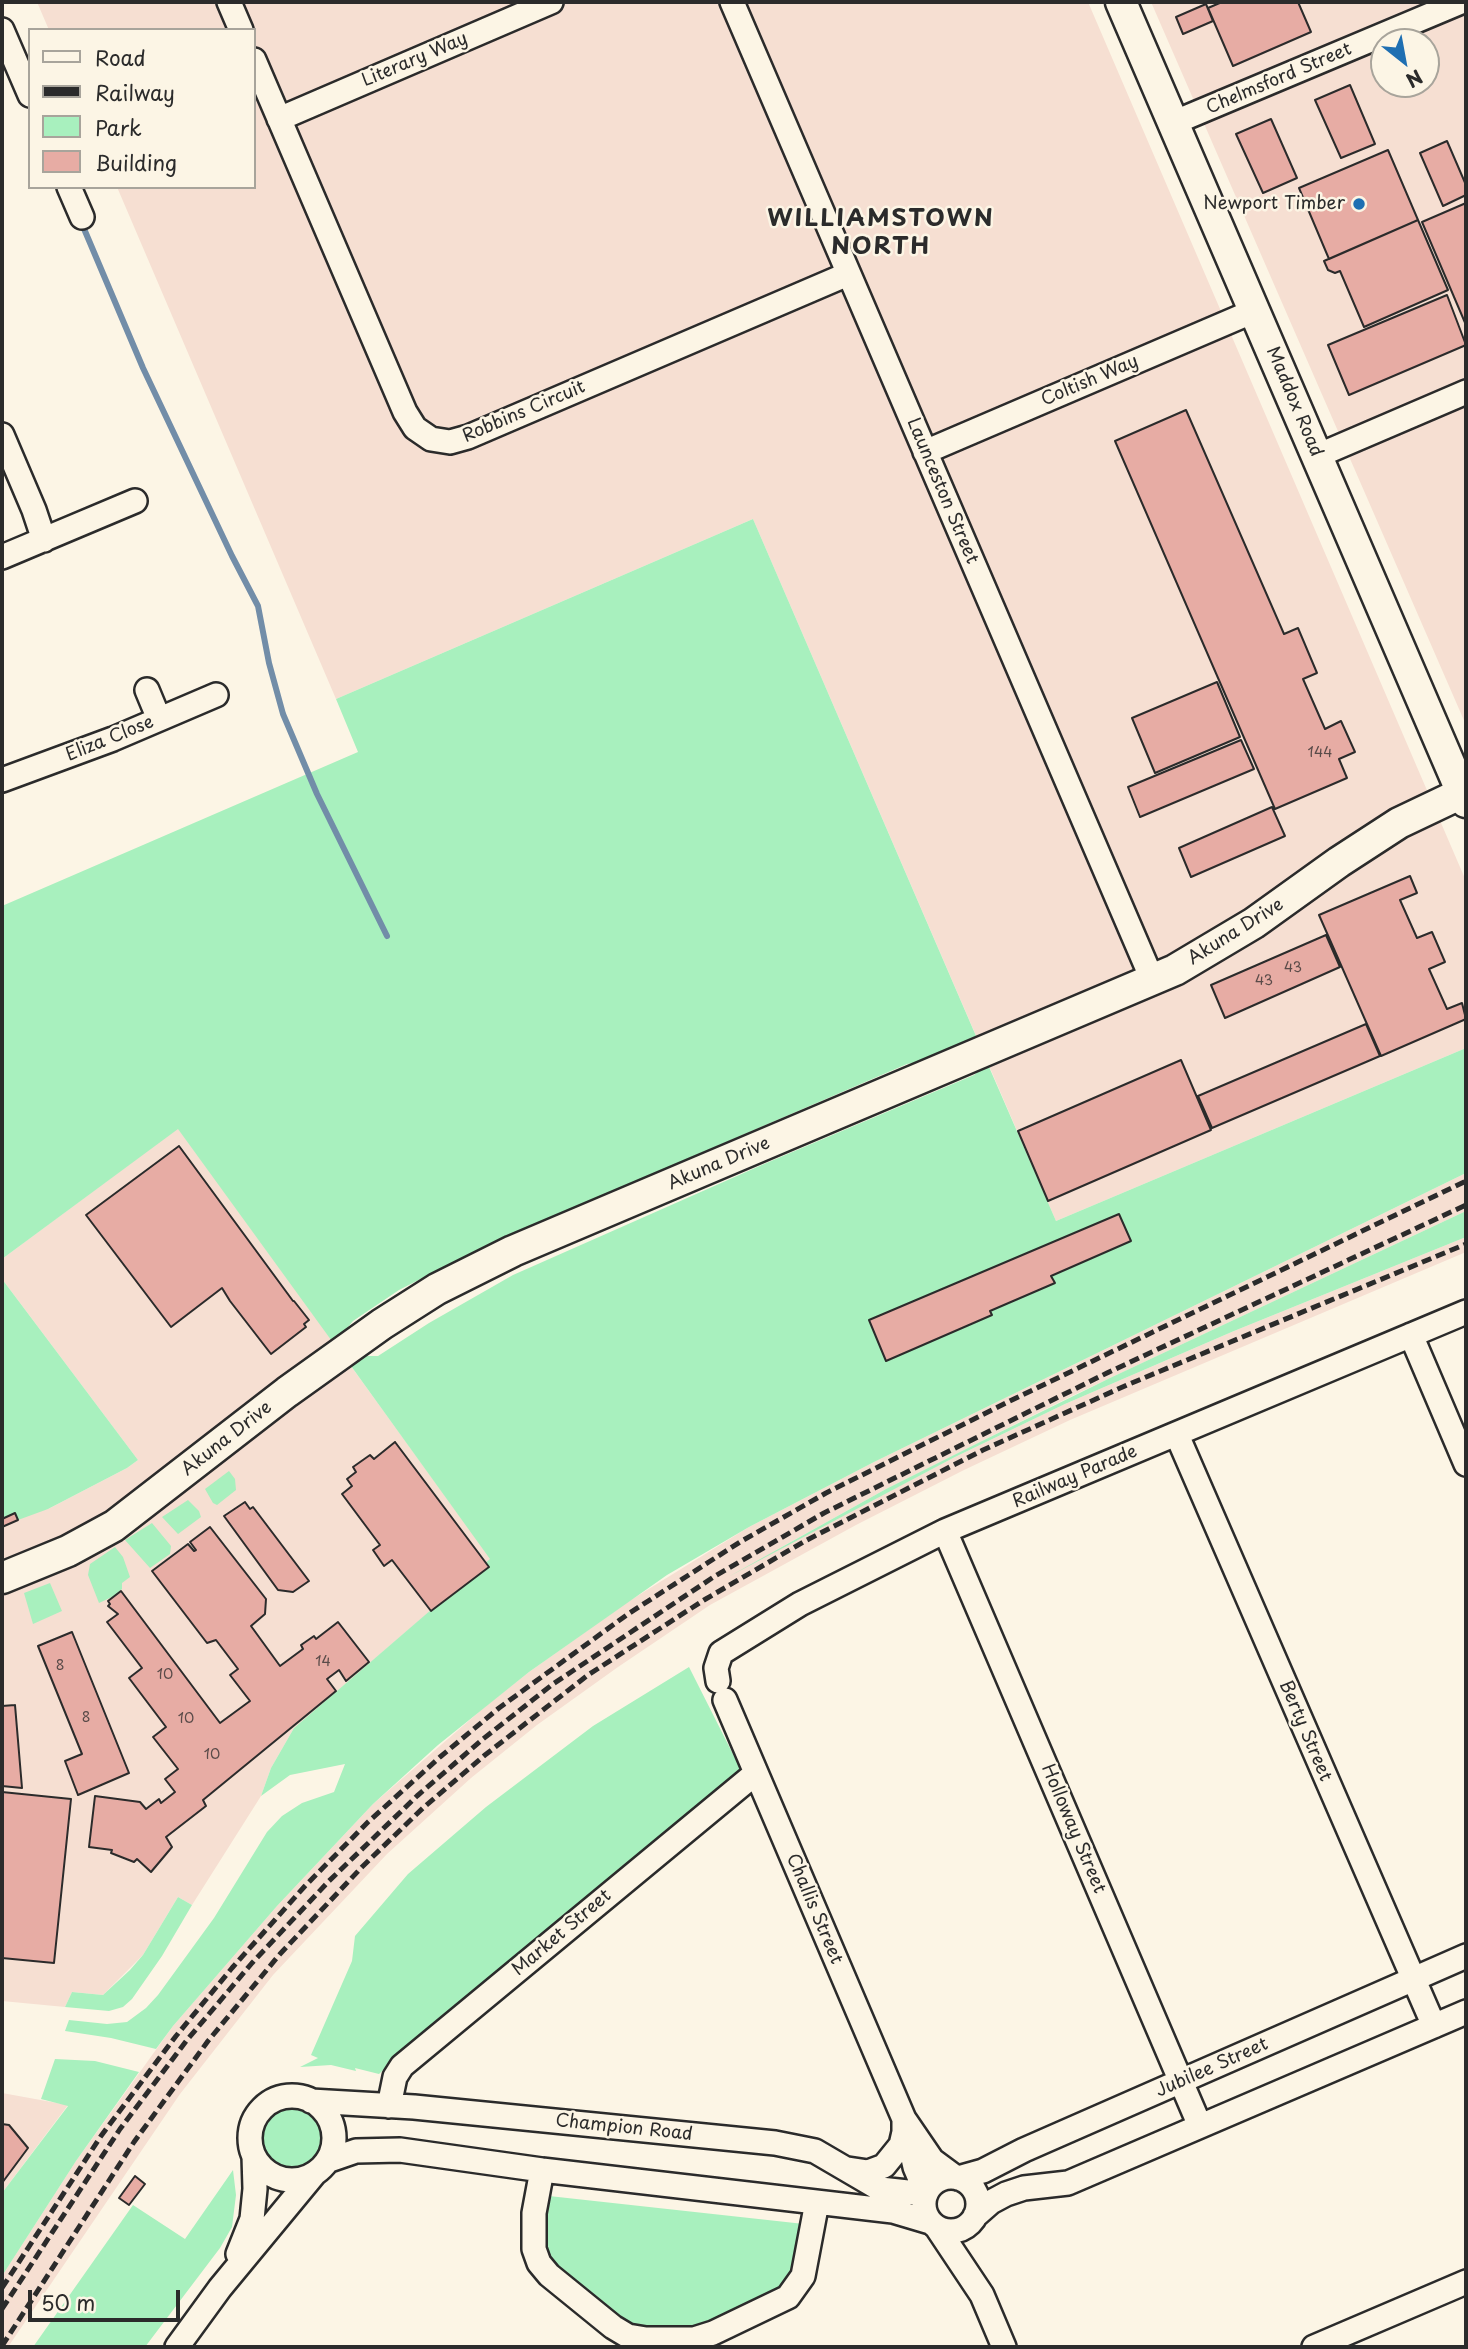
<!DOCTYPE html>
<html>
<head>
<meta charset="utf-8">
<style>
  body { margin:0 }
  #map { position:relative; width:1468px; height:2349px; overflow:hidden; background:#fcf5e5; font-family:"Playpen Sans",sans-serif }
  canvas { display:block }
  .frame { position:absolute; inset:0; border:4px solid #2b2b2b; pointer-events:none }
  .legend { position:absolute; left:28px; top:28px; width:228px; height:161px; box-sizing:border-box; background:#fcf5e5; border:2px solid #a8a49b; margin:0; padding:9px 12px; list-style:none; font-size:21px; color:#2b2b2b }
  .legend li { display:flex; align-items:center; gap:14px; height:35px }
  .legend b { width:35px; border:2px solid #a8a49b }
  .north { position:absolute; left:1370px; top:28px; width:70px; height:70px; box-sizing:border-box; background:#fcf5e5; border:2px solid #a8a49b; border-radius:50%; rotate:149deg; font-size:19px; font-weight:700; line-height:28px; text-align:center; color:#2b2b2b }
  .north::after { content:''; display:block; margin:auto; width:24px; height:32px; background:#1f6fb2; clip-path:polygon(50% 0,100% 100%,50% 72%,0 100%) }
  .scale { position:absolute; left:28px; top:2290px; width:152px; height:32px; box-sizing:border-box; border:4px solid #2b2b2b; border-top:0; padding-left:9px; font-size:21px; line-height:24px; white-space:nowrap; color:#2b2b2b; -webkit-text-stroke:5px #fcf5e5; paint-order:stroke }
</style>
</head>
<body>
<div id="map">
<canvas width="1468" height="2349"></canvas>
<div class="frame"></div>
<ul class="legend">
<li><b style="height:9px;background:#fcf5e5"></b>Road</li>
<li><b style="height:9px;background:#2b2b2b"></b>Railway</li>
<li><b style="height:19px;background:#a8f0be"></b>Park</li>
<li><b style="height:19px;background:#e7aca4"></b>Building</li>
</ul>
<div class="north">N</div>
<div class="scale">50 m</div>
</div>
<script>
const c = document.querySelector('canvas').getContext('2d');
c.lineJoin = 'round';
function paint(path, color) { c.fillStyle = color; c.fill(path, 'evenodd'); }
const poly = rows => new Path2D(rows.map(r => 'M' + r).join(''));
function strokePath(path, color, width, dash) { c.strokeStyle = color; c.lineWidth = width; c.lineCap = dash ? 'butt' : 'round'; c.setLineDash(dash || []); c.stroke(path); }
function write(font, color, halo, rows, align = 'center') {
  c.font = font + ' "Playpen Sans",sans-serif'; c.lineWidth = 5; c.setLineDash([]); c.textBaseline = 'middle'; c.strokeStyle = halo; c.fillStyle = color; for (const [text, x, y, turn = 0] of rows) {
    c.save(); c.translate(x, y); c.rotate((+turn || 0) * Math.PI / 180); c.textAlign = isNaN(turn) ? turn : align; if (halo) c.strokeText(text, 0, 0); c.fillText(text, 0, 0); c.restore();
  }
}
paint(poly([
  [37,2,1088,2,1466,881,1466,1048,1056,1221,753,519,336,699,117,187,254,187,254,30,49,30],
  [1151,2,1466,2,1466,725],
  [1384,42,1426,42,1426,84,1384,84],
  [178,1128,491,1559,294,1728,271,1768,261,1796,192,1905,178,1897,143,1955,103,1995,72,1992,65,2007,2,2001,2,1519,15,1513,48,1509,127,1468,138,1460,2,1279,2,1259],
  [1466,1173,1466,1211,1074,1395,886,1489,769,1554,955,1457,1065,1404,1234,1331,1466,1237,1466,1252,1070,1420,964,1470,856,1525,710,1605,618,1667,537,1725,471,1778,387,1854,273,1975,180,2094,8,2347,2,2347,2,2276,76,2161,173,2026,277,1906,373,1804,487,1705,529,1672,626,1603,749,1527,874,1462],
  [2,2093,68,2105,2,2193]
]), '#f6dfd2');
paint(poly([
  [753,519,979,1043,925,1061,907,1064,485,1246,399,1290,353,1321,334,1344,178,1129,2,1259,2,906,358,752,336,699],
  [1466,1048,1466,1173,874,1462,749,1527,667,1575,529,1672,438,1745,373,1804,277,1906,173,2026,156,2049,111,2038,65,2031,69,2020,107,2024,127,2022,146,2008,158,1995,214,1918,267,1832,282,1816,302,1803,334,1792,345,1764,290,1775,261,1796,271,1768,294,1728,490,1559,351,1366,364,1356,378,1356,429,1323,513,1275,764,1164,974,1075,985,1066,986,1060,1056,1221],
  [1466,1211,1466,1237,1234,1331,1065,1404,955,1457,728,1577,886,1489,982,1441,1110,1378],
  [2,1279,138,1460,127,1468,48,1509,18,1520,15,1513,2,1519],
  [229,1471,235,1479,236,1490,217,1505,213,1503,205,1489],
  [188,1500,199,1511,201,1517,178,1534,162,1517],
  [152,1523,171,1546,170,1554,150,1568,125,1540],
  [115,1547,123,1557,130,1577,122,1583,122,1589,114,1596,99,1603,88,1575,90,1564],
  [50,1583,62,1611,33,1624,24,1593],
  [689,1667,741,1770,415,2040,379,2074,355,2068,356,2071,331,2065,300,2067,318,2058,311,2055,352,1961,355,1936,408,1874,486,1807,593,1726],
  [178,1897,192,1905,162,1956,132,1999,123,2007,109,2011,65,2007,72,1992,103,1995,130,1970,143,1955],
  [55,2059,95,2061,139,2072,76,2161,2,2276,2,2193,68,2106,41,2099],
  '261 2138a32 32 0 1 1 64 0a32 32 0 1 1-64 0Z',
  [233,2170,236,2195,232,2227,220,2248,145,2347,33,2347,133,2205,185,2239],
  [549,2196,804,2224,792,2286,700,2331,631,2327,552,2265,546,2252]
]), '#a8f0be');
strokePath(poly([
  [82,224,143,368,232,556,258,606,269,663,283,714,317,794,387,936]
]), '#728da8', 6);
const building = poly([
  [1222,2,1298,2,1311,32,1233,66,1208,8,1222,2],
  [1206,4,1213,21,1183,34,1176,17,1206,4],
  [1350,85,1375,144,1341,158,1315,100,1350,85],
  [1271,119,1297,178,1263,193,1236,134,1271,119],
  [1447,141,1466,185,1466,195,1443,206,1420,153,1447,141],
  [1388,150,1418,220,1329,259,1299,188,1388,150],
  [1466,203,1466,325,1422,222,1466,203],
  [1418,220,1448,290,1364,327,1340,271,1335,273,1328,270,1324,261,1418,220],
  [1447,295,1466,345,1349,395,1328,345,1447,295],
  [1186,410,1284,634,1298,628,1317,673,1303,679,1325,729,1341,721,1355,752,1339,759,1347,778,1275,809,1115,441,1186,410],
  [1217,682,1240,737,1155,773,1132,718,1217,682],
  [1241,740,1254,769,1140,817,1128,787,1241,740],
  [1272,807,1285,836,1191,877,1179,848,1272,807],
  [1410,876,1417,893,1400,900,1417,938,1432,932,1445,962,1429,969,1447,1009,1462,1003,1466,1019,1381,1056,1319,915,1410,876],
  [1326,935,1340,967,1225,1018,1211,985,1326,935],
  [1366,1024,1380,1056,1212,1128,1198,1096,1366,1024],
  [1181,1060,1211,1130,1048,1201,1018,1131,1181,1060],
  [179,1146,293,1301,294,1301,309,1320,304,1324,306,1327,271,1354,230,1301,222,1288,171,1327,86,1215,179,1146],
  [1119,1214,1131,1241,1051,1276,1055,1283,990,1311,992,1315,886,1361,869,1320,1119,1214],
  [395,1442,489,1567,431,1611,392,1560,384,1566,373,1550,380,1545,342,1494,352,1486,347,1479,356,1472,353,1467,370,1455,374,1459,395,1442],
  [245,1502,250,1509,253,1507,309,1581,293,1592,278,1590,224,1516,245,1502],
  [15,1513,18,1520,2,1527,2,1519,15,1513],
  [210,1527,266,1599,265,1614,251,1626,280,1666,303,1649,301,1645,314,1636,316,1639,338,1622,369,1662,346,1681,339,1670,327,1679,336,1691,203,1800,206,1806,166,1837,172,1847,151,1872,137,1859,134,1862,111,1853,112,1850,89,1847,95,1796,140,1802,146,1809,159,1799,161,1803,175,1792,165,1779,178,1769,153,1737,166,1727,129,1678,142,1668,107,1622,118,1614,108,1606,110,1604,108,1601,121,1591,220,1723,250,1701,230,1675,238,1669,216,1640,207,1643,152,1571,188,1544,194,1551,196,1550,190,1542,210,1527],
  [72,1632,129,1773,78,1795,65,1761,82,1754,38,1646,72,1632],
  [15,1705,22,1788,2,1786,2,1706,15,1705],
  [2,1792,71,1799,54,1963,2,1958,2,1792],
  [2,2124,9,2125,28,2148,2,2183,2,2124],
  [135,2176,145,2184,129,2205,119,2198,135,2176]
]);
paint(building, '#e7aca4');
strokePath(building, '#2b2b2b', 2);
const minor = poly([
  [229,2,241,30],
  [732,2,1152,979],
  [2,30,30,95],
  [254,60,405,412,415,428,431,439,450,442,468,437,848,274],
  [279,119,551,2],
  [1173,123,1461,2],
  [69,187,82,217],
  [2,435,34,510,44,540],
  [925,452,1254,311],
  [1317,456,1466,392],
  [2,557,135,501],
  [147,690,159,719],
  [2,780,113,739,216,695],
  [1411,1335,1466,1464],
  [1177,1435,1434,2026],
  [945,1531,1200,2126],
  [718,1681,716,1668,721,1653,800,1604,945,1531,1466,1312],
  [725,1700,904,2119,932,2160,955,2177],
  '250 2138a42 42 0 1 1 84 0a42 42 0 1 1-84 0Z',
  [311,2101,414,2107,775,2143,815,2151,880,2189,926,2194],
  [389,2106,395,2077,402,2066,756,1773],
  [907,2132,915,2167,926,2193],
  [327,2161,356,2151,400,2150,542,2170,893,2211,930,2222],
  [848,2169,868,2172,884,2166,901,2145,904,2132,904,2119],
  [542,2170,534,2213,534,2249,539,2263,549,2275,613,2327,628,2336,646,2339,694,2339,713,2333,788,2297,803,2276,817,2202],
  '924 2204a27 27 0 1 1 54 0a27 27 0 1 1-54 0Z',
  [958,2178,983,2171,1024,2150,1466,1956],
  [975,2216,991,2202,1006,2194,1024,2188,1068,2183,1466,2012],
  [938,2229,982,2295,1004,2347],
  [238,2254,252,2219,255,2189,254,2156],
  [177,2347,220,2288,315,2173],
  [1314,2347,1466,2282]
]);
const tertiary = poly([
  [1121,2,1466,802],
  [2,1578,68,1551,114,1526,287,1392,382,1324,437,1289,513,1251,1175,970,1254,923,1339,862,1399,823,1462,793]
]);
strokePath(minor, '#2b2b2b', 28);
strokePath(tertiary, '#2b2b2b', 35);
strokePath(minor, '#fcf5e5', 23);
strokePath(tertiary, '#fcf5e5', 30);
strokePath(poly([
  [2,2288,101,2136,176,2036,232,1968,305,1886,368,1822,440,1757,499,1708,628,1614,740,1542,826,1493,1014,1399,1466,1181],
  [2,2309,120,2129,187,2040,252,1963,329,1881,417,1796,483,1739,553,1684,715,1576,824,1513,1107,1373,1466,1205],
  [2,2346,134,2142,208,2041,280,1954,362,1867,423,1808,485,1755,588,1675,704,1600,805,1541,983,1450,1127,1385,1466,1244]
]), '#2b2b2b', 5, [10, 5]);
for (const [x, y, r, color] of [
  [1359,204,7,"#1f6fb2"]
]) { const dot = new Path2D(); dot.arc(x, y, r, 0, 2 * Math.PI); c.fillStyle = color; c.fill(dot); strokePath(dot, '#fcf5e5', 2.5); }
write('14px', '#5a4b49', null, [
  ["144",1320,753],
  ["43",1293,968],
  ["43",1264,981],
  ["14",323,1662],
  ["8",60,1666],
  ["10",165,1675],
  ["8",86,1718],
  ["10",186,1719],
  ["10",212,1755]
]);
write('18px', '#2b2b2b', '#fcf5e5', [
  ["Literary Way",415,60,-23],
  ["Chelmsford Street",1279,79,-23],
  ["Coltish Way",1090,381,-23],
  ["Maddox Road",1294,402,67],
  ["Robbins Circuit",524,412,-23],
  ["Launceston Street",942,491,67],
  ["Eliza Close",110,739,-22],
  ["Akuna Drive",1236,932,-32],
  ["Akuna Drive",719,1164,-23],
  ["Akuna Drive",227,1439,-38],
  ["Railway Parade",1075,1477,-23],
  ["Berty Street",1305,1731,67],
  ["Holloway Street",1073,1829,67],
  ["Challis Street",814,1909,67],
  ["Market Street",562,1933,-40],
  ["Jubilee Street",1212,2068,-24],
  ["Champion Road",624,2128,6]
]);
write('18px', '#2b2b2b', '#fcf5e5', [
  ["Newport Timber",1345,204]
], 'right');
c.letterSpacing = '2px';
write('bold 24px', '#2b2b2b', '#fcf5e5', [
  ["WILLIAMSTOWN",881,219],
  ["NORTH",881,247]
]);
c.letterSpacing = '0px';
</script>
</body>
</html>
